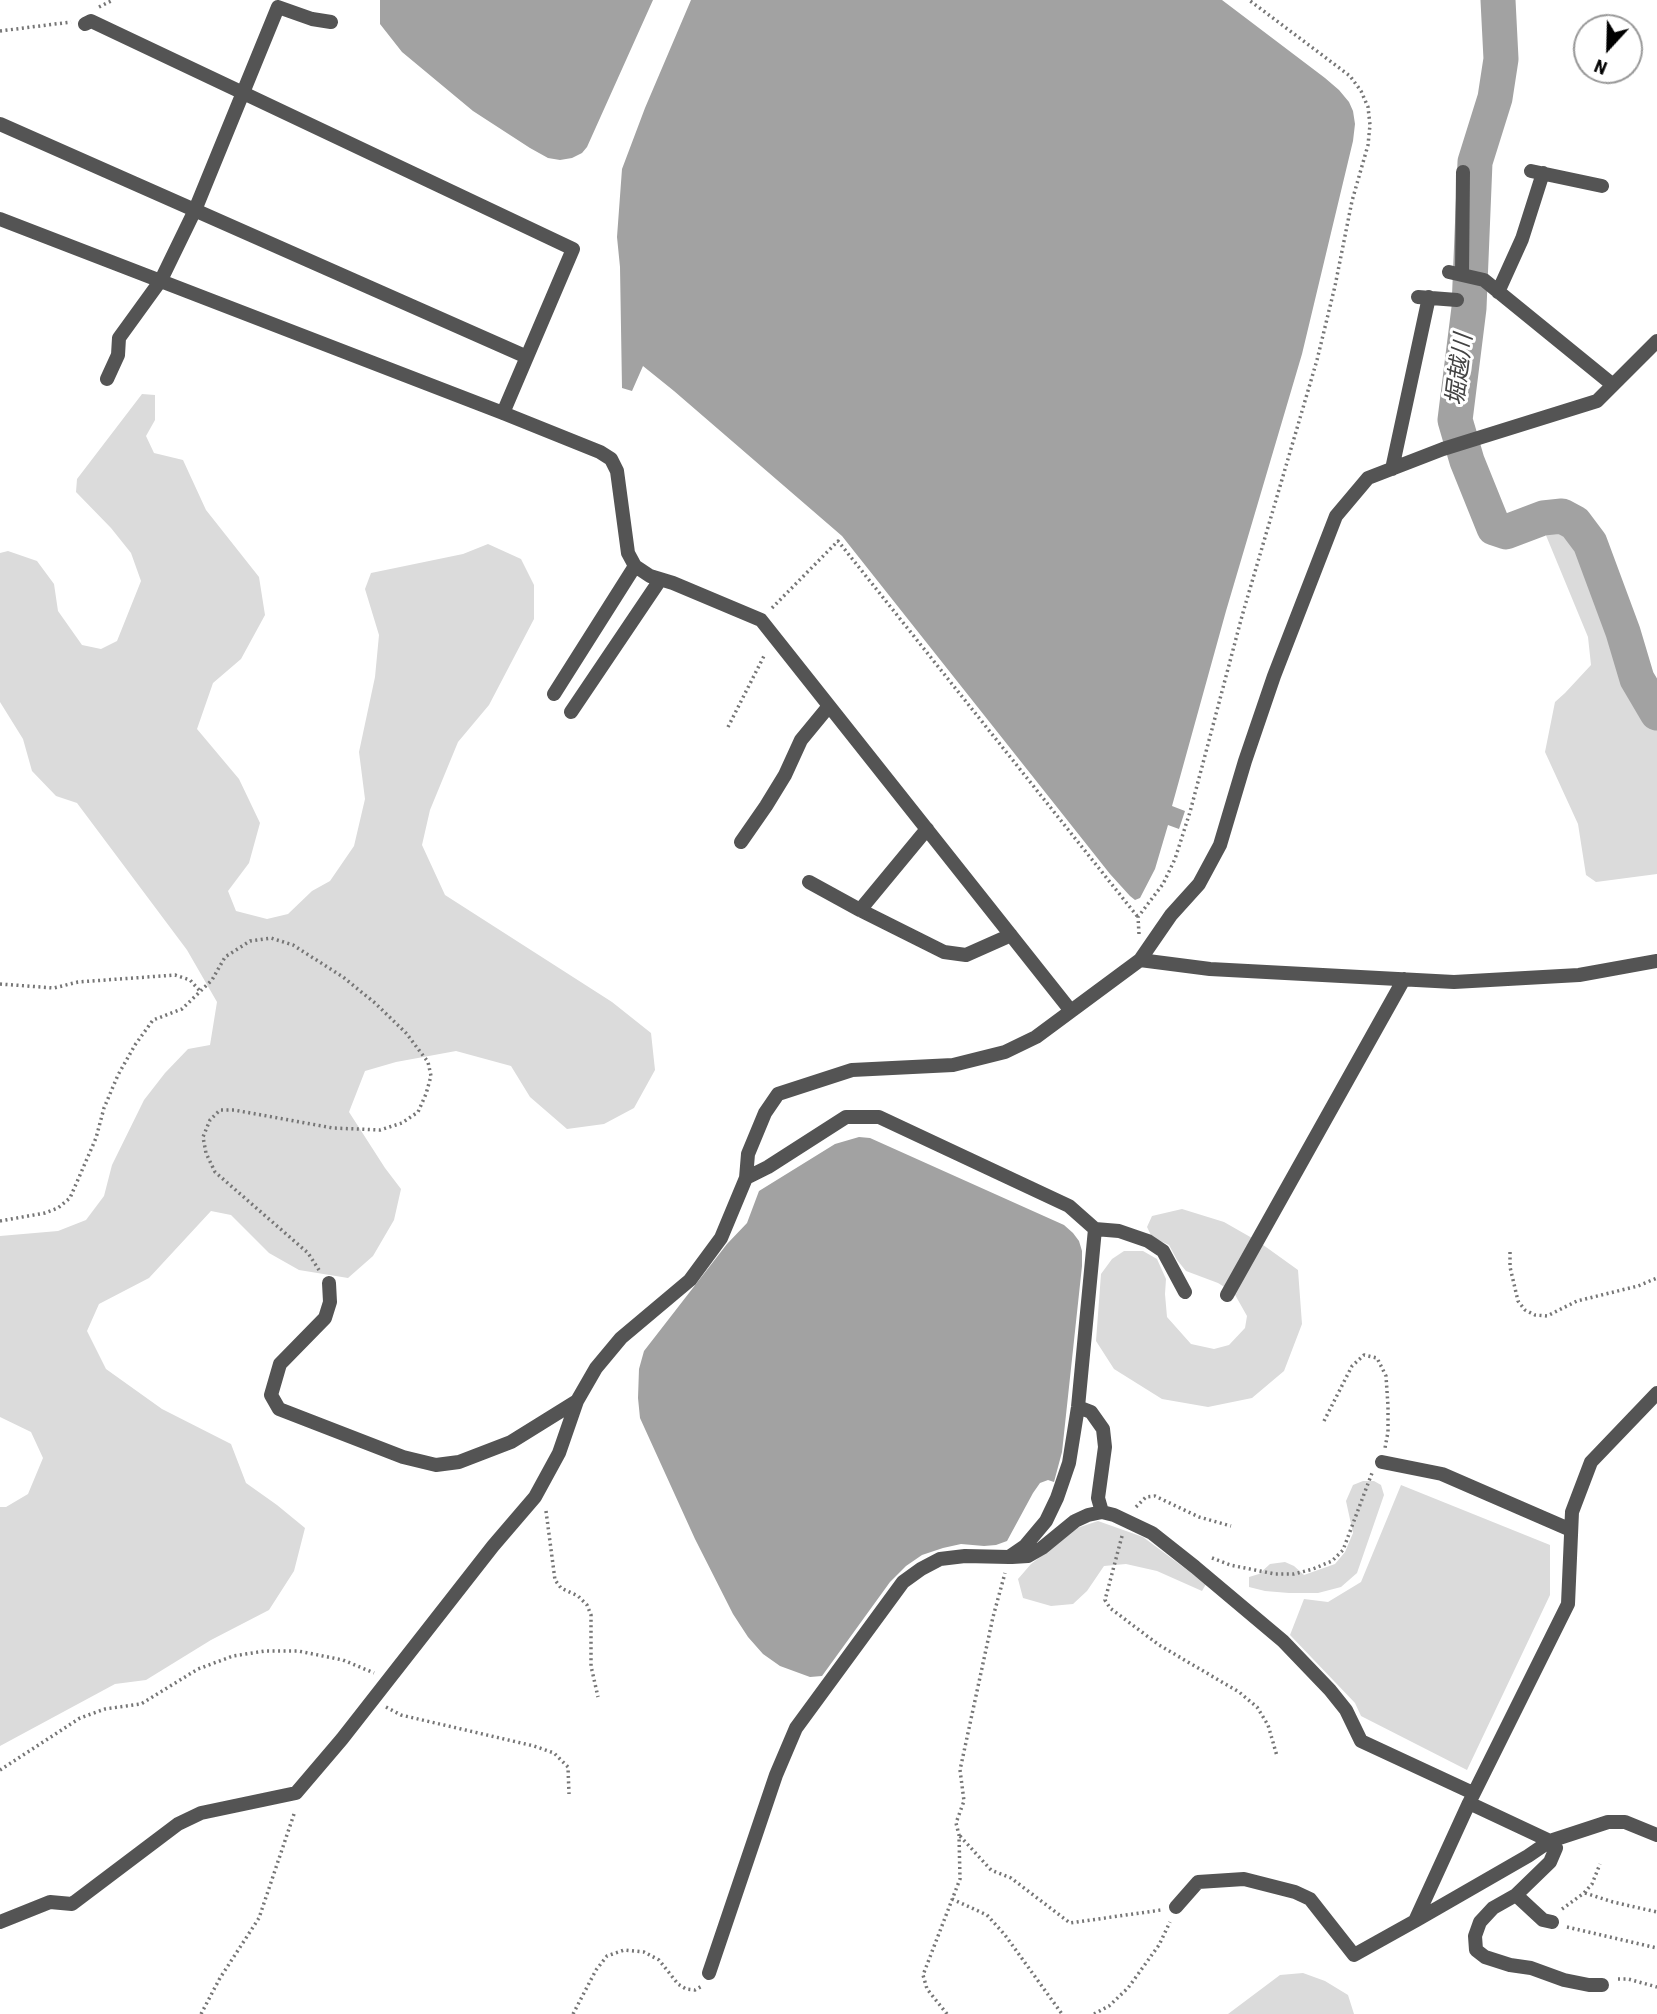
<!DOCTYPE html>
<html>
<head>
<meta charset="utf-8">
<style>
  body { margin:0 }
  #map { position:relative; width:1657px; height:2014px; overflow:hidden; background:#fff; font-family:"Roboto Condensed",sans-serif }
  canvas { display:block }
  .north { position:absolute; left:1573px; top:14px; width:70px; height:70px; box-sizing:border-box; background:#fff; border:2px solid #999; border-radius:50%; rotate:202deg; font-size:19px; font-weight:700; line-height:28px; text-align:center; color:#000 }
  .north::after { content:''; display:block; margin:auto; width:24px; height:32px; background:#000; clip-path:polygon(50% 0,100% 100%,50% 72%,0 100%) }
</style>
</head>
<body>
<div id="map">
<canvas width="1657" height="2014"></canvas>
<div class="north">N</div>
</div>
<script>
const c = document.querySelector('canvas').getContext('2d');
c.lineJoin = 'round';
function paint(path, color) { c.fillStyle = color; c.fill(path, 'evenodd'); }
const poly = rows => new Path2D(rows.map(r => 'M' + r).join(''));
function strokePath(path, color, width, dash) { c.strokeStyle = color; c.lineWidth = width; c.lineCap = dash ? 'butt' : 'round'; c.setLineDash(dash || []); c.stroke(path); }
function write(font, color, halo, rows, align = 'center') {
  c.font = font + ' "Roboto Condensed","Noto Sans JP",sans-serif'; c.lineWidth = 6; c.setLineDash([]); c.textBaseline = 'middle'; c.strokeStyle = halo; c.fillStyle = color; for (const [text, x, y, turn = 0] of rows) {
    c.save(); c.translate(x, y); c.rotate((+turn || 0) * Math.PI / 180); c.textAlign = isNaN(turn) ? turn : align; if (halo) c.strokeText(text, 0, 0); c.fillText(text, 0, 0); c.restore();
  }
}
paint(poly([
  [142,394,155,395,155,420,146,436,154,453,183,460,206,510,259,577,265,615,241,659,213,683,197,729,239,779,260,823,249,863,228,891,236,911,267,919,288,914,312,891,330,881,354,846,365,799,359,752,375,677,379,635,365,589,371,573,463,554,488,544,521,559,534,585,534,619,489,705,458,742,430,810,422,845,445,895,612,1002,651,1033,655,1070,634,1108,604,1124,567,1129,530,1097,511,1066,456,1051,396,1062,365,1071,349,1112,385,1168,401,1189,394,1220,373,1256,348,1278,299,1270,269,1253,231,1215,211,1211,149,1278,99,1304,87,1331,106,1369,162,1409,231,1444,246,1483,277,1505,305,1528,294,1571,269,1610,211,1640,146,1680,115,1684,0,1746,0,1507,6,1507,28,1494,43,1458,31,1432,0,1417,0,1236,58,1231,86,1220,104,1196,112,1165,144,1100,165,1073,188,1049,210,1045,217,1002,187,950,77,803,56,796,32,771,23,739,0,702,0,553,8,551,37,561,54,584,58,611,82,645,101,649,117,641,141,581,131,553,111,528,76,492,77,479],
  [1552,525,1570,529,1584,546,1633,682,1657,728,1657,874,1596,882,1586,875,1578,824,1545,752,1555,702,1565,693,1591,665,1588,637,1545,533],
  [1182,1209,1224,1222,1259,1242,1298,1270,1302,1324,1284,1371,1252,1398,1208,1407,1162,1399,1114,1369,1096,1341,1101,1274,1112,1259,1124,1251,1143,1251,1157,1259,1166,1279,1165,1294,1167,1317,1191,1344,1214,1349,1229,1345,1245,1328,1247,1316,1234,1293,1218,1283,1186,1271,1177,1260,1169,1245,1152,1237,1147,1227,1152,1216],
  [1363,1481,1374,1481,1381,1485,1384,1495,1357,1573,1341,1587,1318,1593,1289,1593,1265,1591,1249,1587,1249,1577,1259,1574,1270,1564,1285,1562,1294,1566,1304,1575,1335,1564,1345,1552,1353,1533,1346,1501,1353,1485],
  [1401,1485,1550,1545,1550,1595,1467,1770,1361,1716,1355,1703,1290,1635,1304,1599,1328,1602,1361,1582],
  [1098,1521,1143,1537,1206,1584,1202,1591,1157,1571,1126,1564,1104,1566,1087,1591,1073,1604,1051,1606,1023,1598,1018,1579,1031,1564,1077,1528],
  [1303,1973,1325,1981,1348,1995,1354,2014,1228,2014,1280,1975]
]), '#dbdbdb');
paint(poly([
  [380,0,653,0,587,147,582,153,572,158,560,160,548,158,530,148,473,111,402,52,380,24],
  [691,0,1222,0,1325,78,1339,90,1349,102,1353,111,1355,124,1353,141,1302,354,1226,611,1172,806,1185,811,1179,829,1168,825,1155,869,1140,898,1135,900,1130,896,1110,874,842,536,674,391,643,366,632,391,622,388,620,267,617,237,622,169,645,108],
  [859,1137,870,1138,1064,1225,1073,1233,1079,1241,1082,1251,1082,1266,1062,1452,1054,1482,1048,1480,1040,1483,1033,1493,1007,1541,996,1545,984,1546,961,1544,943,1548,922,1555,906,1566,890,1582,822,1676,810,1677,780,1666,763,1654,748,1637,733,1614,695,1539,640,1418,638,1398,639,1369,644,1351,727,1244,747,1223,759,1191,835,1144]
]), '#a2a2a2');
strokePath(poly([
  [1498,0,1501,59,1495,98,1475,162,1469,308,1455,420,1467,461,1494,528,1506,532,1543,518,1562,516,1575,523,1590,543,1623,632,1637,679,1657,713]
]), '#a2a2a2', 35);
strokePath(poly([
  [99,7,113,0],
  [0,31,71,22],
  [772,608,838,541,1137,916],
  [728,727,765,654],
  [1139,934,1138,917,1163,884,1175,859,1190,812,1242,616,1317,360,1335,286,1352,201,1368,145,1370,125,1368,107,1361,91,1350,76,1249,0],
  [0,984,54,988,78,982,175,975,190,980,200,991],
  [0,1221,45,1213,58,1208,70,1198,96,1138,104,1108,118,1075,135,1045,153,1020,182,1009,212,980,225,957,250,941,271,938,293,945,343,977,375,1003,406,1033,428,1062,431,1076,426,1094,418,1112,402,1123,380,1130,333,1128,234,1110,220,1110,210,1120,203,1137,206,1153,215,1172,308,1253,319,1270],
  [1510,1252,1510,1267,1518,1301,1525,1310,1535,1315,1547,1316,1577,1301,1638,1286,1657,1278],
  [1324,1421,1352,1366,1364,1355,1377,1358,1386,1376,1388,1406,1388,1432,1385,1448],
  [1136,1507,1146,1497,1155,1496,1199,1517,1231,1526],
  [546,1511,555,1580,561,1588,578,1596,587,1605,591,1615,591,1666,598,1697],
  [1122,1536,1105,1600,1110,1608,1159,1645,1239,1692,1257,1707,1268,1725,1277,1756],
  [1212,1558,1230,1565,1275,1574,1294,1574,1313,1569,1332,1561,1343,1550,1372,1473],
  [386,1707,401,1715,534,1746,554,1753,568,1767,569,1794],
  [0,1770,80,1718,105,1709,141,1704,198,1669,233,1656,265,1651,298,1651,343,1660,374,1673],
  [960,1836,991,1870,1011,1878,1070,1923,1161,1910],
  [1585,1893,1613,1902,1657,1912],
  [952,1899,987,1915,1005,1935,1062,2014],
  [1562,1909,1584,1893,1592,1884,1600,1864],
  [1567,1927,1657,1948],
  [1618,1979,1628,1979,1657,1987],
  [201,2014,220,1978,259,1918,295,1811],
  [573,2014,596,1970,607,1956,624,1950,644,1952,659,1960,678,1984,686,1989,695,1990,702,1986],
  [947,2014,927,1989,923,1975,960,1879,959,1835,956,1823,964,1801,960,1770,993,1617,1005,1573],
  [1094,2014,1109,2006,1128,1988,1159,1945,1170,1922]
]), '#767676', 3.5, [2, 3.5]);
strokePath(poly([
  [85,24,91,21,573,249,503,413],
  [0,124,527,357],
  [1531,171,1602,186],
  [0,219,503,413,600,452,611,459,617,471,628,553,635,566,650,576,673,583,761,620,1071,1011],
  [1449,272,1484,280,1613,385],
  [1462,275,1463,172],
  [1498,292,1522,239,1543,173],
  [1418,297,1457,300],
  [107,379,118,355,119,338,161,280,195,210,278,7,312,19,331,22],
  [1392,469,1429,297],
  [554,694,635,566],
  [571,712,660,580],
  [741,842,766,806,785,775,801,740,829,706],
  [809,882,860,910,944,952,966,955,1011,935],
  [860,910,927,829],
  [1140,960,1210,969,1454,982,1579,975,1657,961],
  [1095,1229,1119,1231,1148,1241,1163,1251,1185,1292],
  [329,1283,330,1302,325,1318,280,1364,271,1395,279,1409,403,1457,436,1465,459,1462,511,1442,577,1401],
  [1227,1295,1404,979],
  [1657,1393,1591,1462,1572,1512,1568,1604,1469,1803,1550,1841,1608,1822,1625,1822,1657,1835],
  [1078,1407,1091,1412,1103,1429,1105,1447,1098,1498,1102,1512],
  [1382,1462,1442,1474,1571,1530],
  [1012,1557,1028,1556,1042,1548,1075,1521,1088,1515,1102,1512,1114,1515,1152,1533,1195,1567,1283,1641,1330,1690,1346,1710,1361,1741,1473,1793],
  [1516,1895,1543,1920,1552,1922],
  [1176,1907,1198,1882,1244,1879,1295,1892,1310,1899,1354,1955,1415,1921,1469,1803],
  [1415,1921,1528,1856,1550,1841,1556,1848,1550,1862,1516,1895,1493,1908,1480,1922,1475,1936,1476,1950,1485,1957,1510,1965,1531,1968,1564,1980,1589,1985,1602,1985],
  [0,1922,50,1902,72,1904,178,1824,201,1813,296,1793,342,1739,493,1546,535,1497,559,1453,577,1401,596,1368,621,1338,690,1280,721,1238,746,1178,748,1154,765,1113,778,1094,852,1070,953,1065,1005,1052,1036,1037,1140,960,1171,915,1199,884,1220,845,1245,761,1274,676,1336,516,1368,478,1443,449,1597,401,1657,341],
  [709,1973,776,1775,796,1728,903,1582,921,1569,940,1559,965,1556,1009,1557,1025,1546,1046,1521,1057,1498,1069,1463,1078,1407,1095,1229,1069,1206,879,1117,846,1117,768,1167,746,1178]
]), '#545454', 14);
write('italic 24px', '#434343', '#fff', [
  ["堀越川",1461,370,-83]
]);
</script>
</body>
</html>
